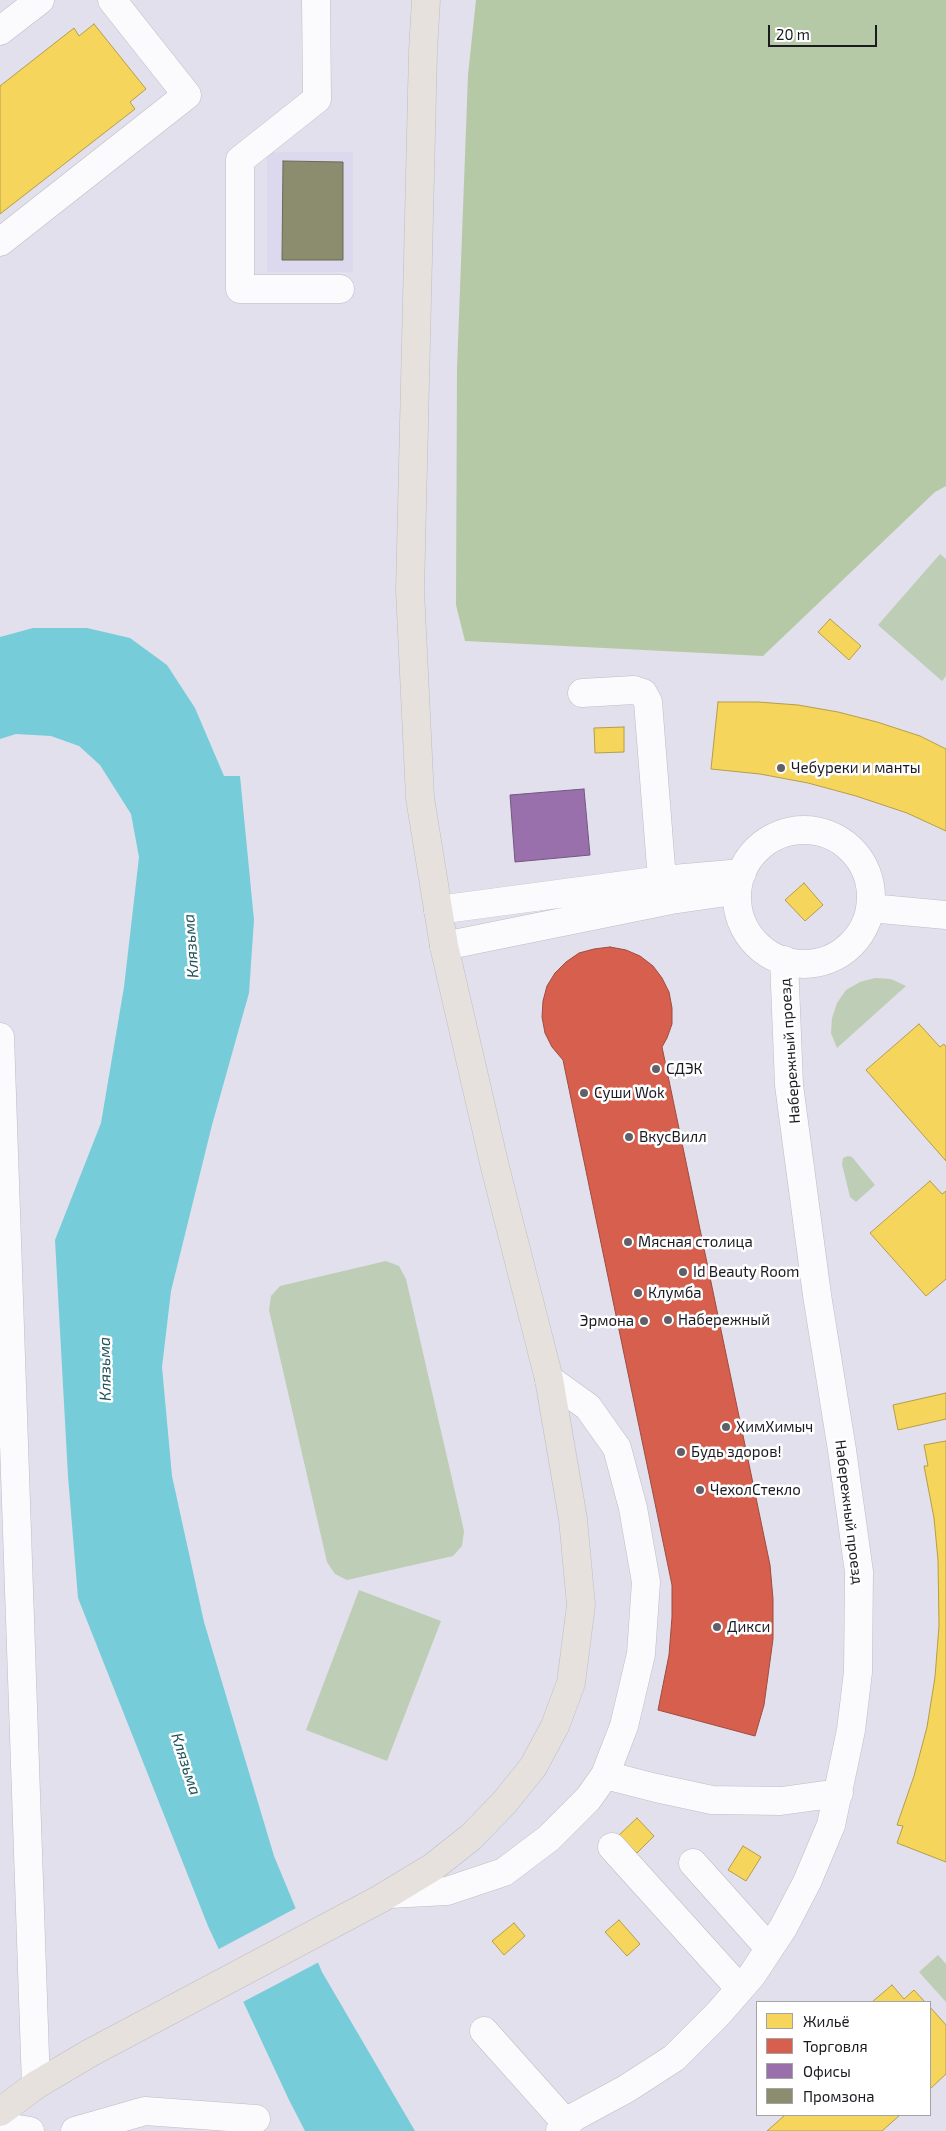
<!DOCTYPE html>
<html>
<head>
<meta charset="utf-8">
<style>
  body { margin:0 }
  #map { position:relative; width:946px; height:2131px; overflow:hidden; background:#e2e0ec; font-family:"Exo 2",sans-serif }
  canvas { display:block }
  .legend { position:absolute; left:756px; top:2001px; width:175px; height:115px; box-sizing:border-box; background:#fff; border:1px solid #a4a3a6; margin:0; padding:6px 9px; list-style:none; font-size:15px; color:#1b1a21 }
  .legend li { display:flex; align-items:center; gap:10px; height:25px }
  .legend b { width:25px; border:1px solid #a4a3a6 }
  .scale { position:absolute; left:768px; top:25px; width:109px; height:22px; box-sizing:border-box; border:2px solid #1b1a21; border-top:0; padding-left:6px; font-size:15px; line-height:18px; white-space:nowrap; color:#1b1a21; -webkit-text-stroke:4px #fff; paint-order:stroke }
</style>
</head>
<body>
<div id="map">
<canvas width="946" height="2131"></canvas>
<ul class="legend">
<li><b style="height:14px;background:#f6d55c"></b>Жильё</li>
<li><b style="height:14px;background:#d6604d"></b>Торговля</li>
<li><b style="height:14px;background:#9970ab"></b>Офисы</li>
<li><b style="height:14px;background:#8c8c6e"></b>Промзона</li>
</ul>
<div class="scale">20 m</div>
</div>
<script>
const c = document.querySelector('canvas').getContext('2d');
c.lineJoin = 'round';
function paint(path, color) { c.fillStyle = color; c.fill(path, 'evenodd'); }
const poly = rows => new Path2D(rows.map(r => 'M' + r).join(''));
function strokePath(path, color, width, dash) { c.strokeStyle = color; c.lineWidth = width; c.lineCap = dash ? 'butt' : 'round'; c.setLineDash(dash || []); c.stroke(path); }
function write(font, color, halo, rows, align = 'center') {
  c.font = font + ' "Exo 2",sans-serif'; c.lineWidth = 5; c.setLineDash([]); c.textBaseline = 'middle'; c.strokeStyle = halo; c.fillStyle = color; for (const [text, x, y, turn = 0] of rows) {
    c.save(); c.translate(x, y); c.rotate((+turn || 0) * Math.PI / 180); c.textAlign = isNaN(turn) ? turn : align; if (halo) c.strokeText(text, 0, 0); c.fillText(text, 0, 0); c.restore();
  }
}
paint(poly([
  [267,152,353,152,353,272,267,272]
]), '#dcd8ed');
paint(poly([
  [940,554,946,559,946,676,942,681,878,625],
  [875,978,891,979,906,986,837,1048,831,1033,832,1018,837,1003,846,990,860,982],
  [848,1156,852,1157,875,1185,856,1202,850,1197,842,1164,843,1158],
  [386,1261,399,1266,406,1279,464,1531,462,1546,453,1556,347,1580,335,1574,327,1562,269,1310,271,1296,280,1286],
  [359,1590,441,1621,387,1761,306,1730],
  [938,1955,946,1964,946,2002,919,1972]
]), '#becdb5');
paint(poly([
  [476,0,946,0,946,486,935,492,763,656,465,641,456,605,457,369,468,75]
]), '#b5c9a7');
paint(poly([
  [33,628,87,628,130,638,167,665,195,708,224,776,240,776,254,920,249,993,212,1125,171,1291,162,1367,172,1476,204,1622,274,1856,322,1972,415,2131,305,2131,289,2100,208,1926,78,1598,68,1476,55,1240,101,1123,124,987,139,857,131,814,100,765,79,746,51,736,16,734,0,739,0,637]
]), '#77ccd9');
paint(poly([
  [298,1907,321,1961,241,2003,217,1950]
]), '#e2e0ec');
const homes = poly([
  [94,24,146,89,130,102,135,109,0,214,0,86,74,28,79,36,94,24],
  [830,619,861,646,849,660,818,632,830,619],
  [718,702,758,702,798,705,838,712,877,722,920,736,946,749,946,831,907,813,856,796,808,783,760,774,711,769,718,702],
  [624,727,624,752,595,753,594,728,624,727],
  [804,883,823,905,805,921,785,900,804,883],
  [919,1024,940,1047,944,1044,946,1047,946,1161,866,1070,919,1024],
  [930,1181,942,1194,946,1191,946,1279,926,1296,870,1233,930,1181],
  [946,1393,946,1419,898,1430,893,1405,946,1393],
  [946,1441,946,1862,897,1843,903,1826,897,1825,914,1776,927,1727,935,1677,939,1626,938,1560,934,1518,924,1466,928,1466,924,1445,946,1441],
  [637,1818,654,1836,637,1853,619,1835,637,1818],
  [743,1846,761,1857,746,1881,728,1870,743,1846],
  [619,1920,640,1944,627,1956,605,1932,619,1920],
  [514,1923,525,1936,504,1955,492,1941,514,1923],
  [892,1985,904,1999,914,1990,925,2002,872,2002,892,1985],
  [930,2007,946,2025,946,2074,930,2089,930,2007],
  [785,2115,900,2115,882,2131,767,2131,785,2115]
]);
paint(homes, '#f6d55c');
strokePath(homes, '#b49d4a', 1);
const shops = poly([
  [610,947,626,950,640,956,653,966,662,978,669,992,672,1008,672,1024,667,1038,662,1047,770,1565,773,1599,773,1639,764,1705,755,1736,658,1710,669,1655,672,1617,672,1585,563,1060,552,1047,545,1033,542,1017,543,1001,547,986,555,973,566,962,579,953,594,949,610,947]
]);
paint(shops, '#d6604d');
strokePath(shops, '#9e4b40', 1);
const offices = poly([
  [584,789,590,855,515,862,510,795,584,789]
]);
paint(offices, '#9970ab');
strokePath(offices, '#735682', 1);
const industry = poly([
  [283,161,343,162,343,260,282,260,283,161]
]);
paint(industry, '#8c8c6e');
strokePath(industry, '#6a6a57', 1);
const minor = poly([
  [316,0,317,99,240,160,240,289,340,289],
  [0,31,40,0],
  [0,242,187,95,112,0],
  [582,693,634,690,643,693,648,702,662,880],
  '737 897a67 67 0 1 1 134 0a67 67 0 1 1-134 0Z',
  [870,908,946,915],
  [438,910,662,880,742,873],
  [444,946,671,900,720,893],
  [0,1037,36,2085],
  [605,1775,656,1788,712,1800,781,1801,839,1793],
  [612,1847,740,1989],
  [693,1863,769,1948],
  [389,1894,447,1891,504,1872,549,1838,588,1799,605,1775,624,1726,641,1654,646,1582,633,1508,617,1448,588,1407,549,1379],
  [484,2031,567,2124],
  [0,2126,30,2131],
  [75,2131,145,2111,256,2119],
  [560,2131,574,2117,626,2089,674,2058,718,2014,752,1975,783,1928,807,1882,831,1825,851,1730,858,1672,859,1572,842,1450,817,1295,789,1085,784,960]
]);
const major = poly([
  [0,2112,36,2085,90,2053,380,1899,433,1867,471,1837,504,1803,533,1767,555,1726,571,1683,581,1605,573,1519,549,1379,495,1167,444,946,420,798,410,590,423,51,426,0]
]);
strokePath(minor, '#bebcc5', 29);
strokePath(major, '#bebdc3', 29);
strokePath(minor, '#fbfafc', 28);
strokePath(major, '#e6e1dc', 28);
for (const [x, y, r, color] of [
  [781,768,5,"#615f68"],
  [656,1069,5,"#615f68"],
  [584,1093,5,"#615f68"],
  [629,1137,5,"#615f68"],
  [628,1242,5,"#615f68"],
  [683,1272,5,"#615f68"],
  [638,1293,5,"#615f68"],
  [668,1320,5,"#615f68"],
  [644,1321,5,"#615f68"],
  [726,1427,5,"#615f68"],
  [681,1452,5,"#615f68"],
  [700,1490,5,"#615f68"],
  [717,1627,5,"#615f68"]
]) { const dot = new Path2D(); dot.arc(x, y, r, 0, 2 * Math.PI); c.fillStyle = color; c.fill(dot); strokePath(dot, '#fff', 2); }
write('15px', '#1b1a21', '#fff', [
  ["Чебуреки и манты",791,768],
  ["СДЭК",666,1069],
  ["Суши Wok",594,1093],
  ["ВкусВилл",639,1137],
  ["Мясная столица",638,1242],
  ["Id Beauty Room",693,1272],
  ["Клумба",648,1293],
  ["Набережный",678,1320],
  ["Эрмона",634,1321,"right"],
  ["ХимХимыч",736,1427],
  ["Будь здоров!",691,1452],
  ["ЧехолСтекло",710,1490],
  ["Дикси",727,1627]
], 'left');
write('15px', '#1b1a21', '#fff', [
  ["Набережный проезд",790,1051,-94],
  ["Набережный проезд",849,1512,83]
]);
write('italic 16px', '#21555b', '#fff', [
  ["Клязьма",191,946,-94],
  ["Клязьма",105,1369,-91],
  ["Клязьма",186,1764,72]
]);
</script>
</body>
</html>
